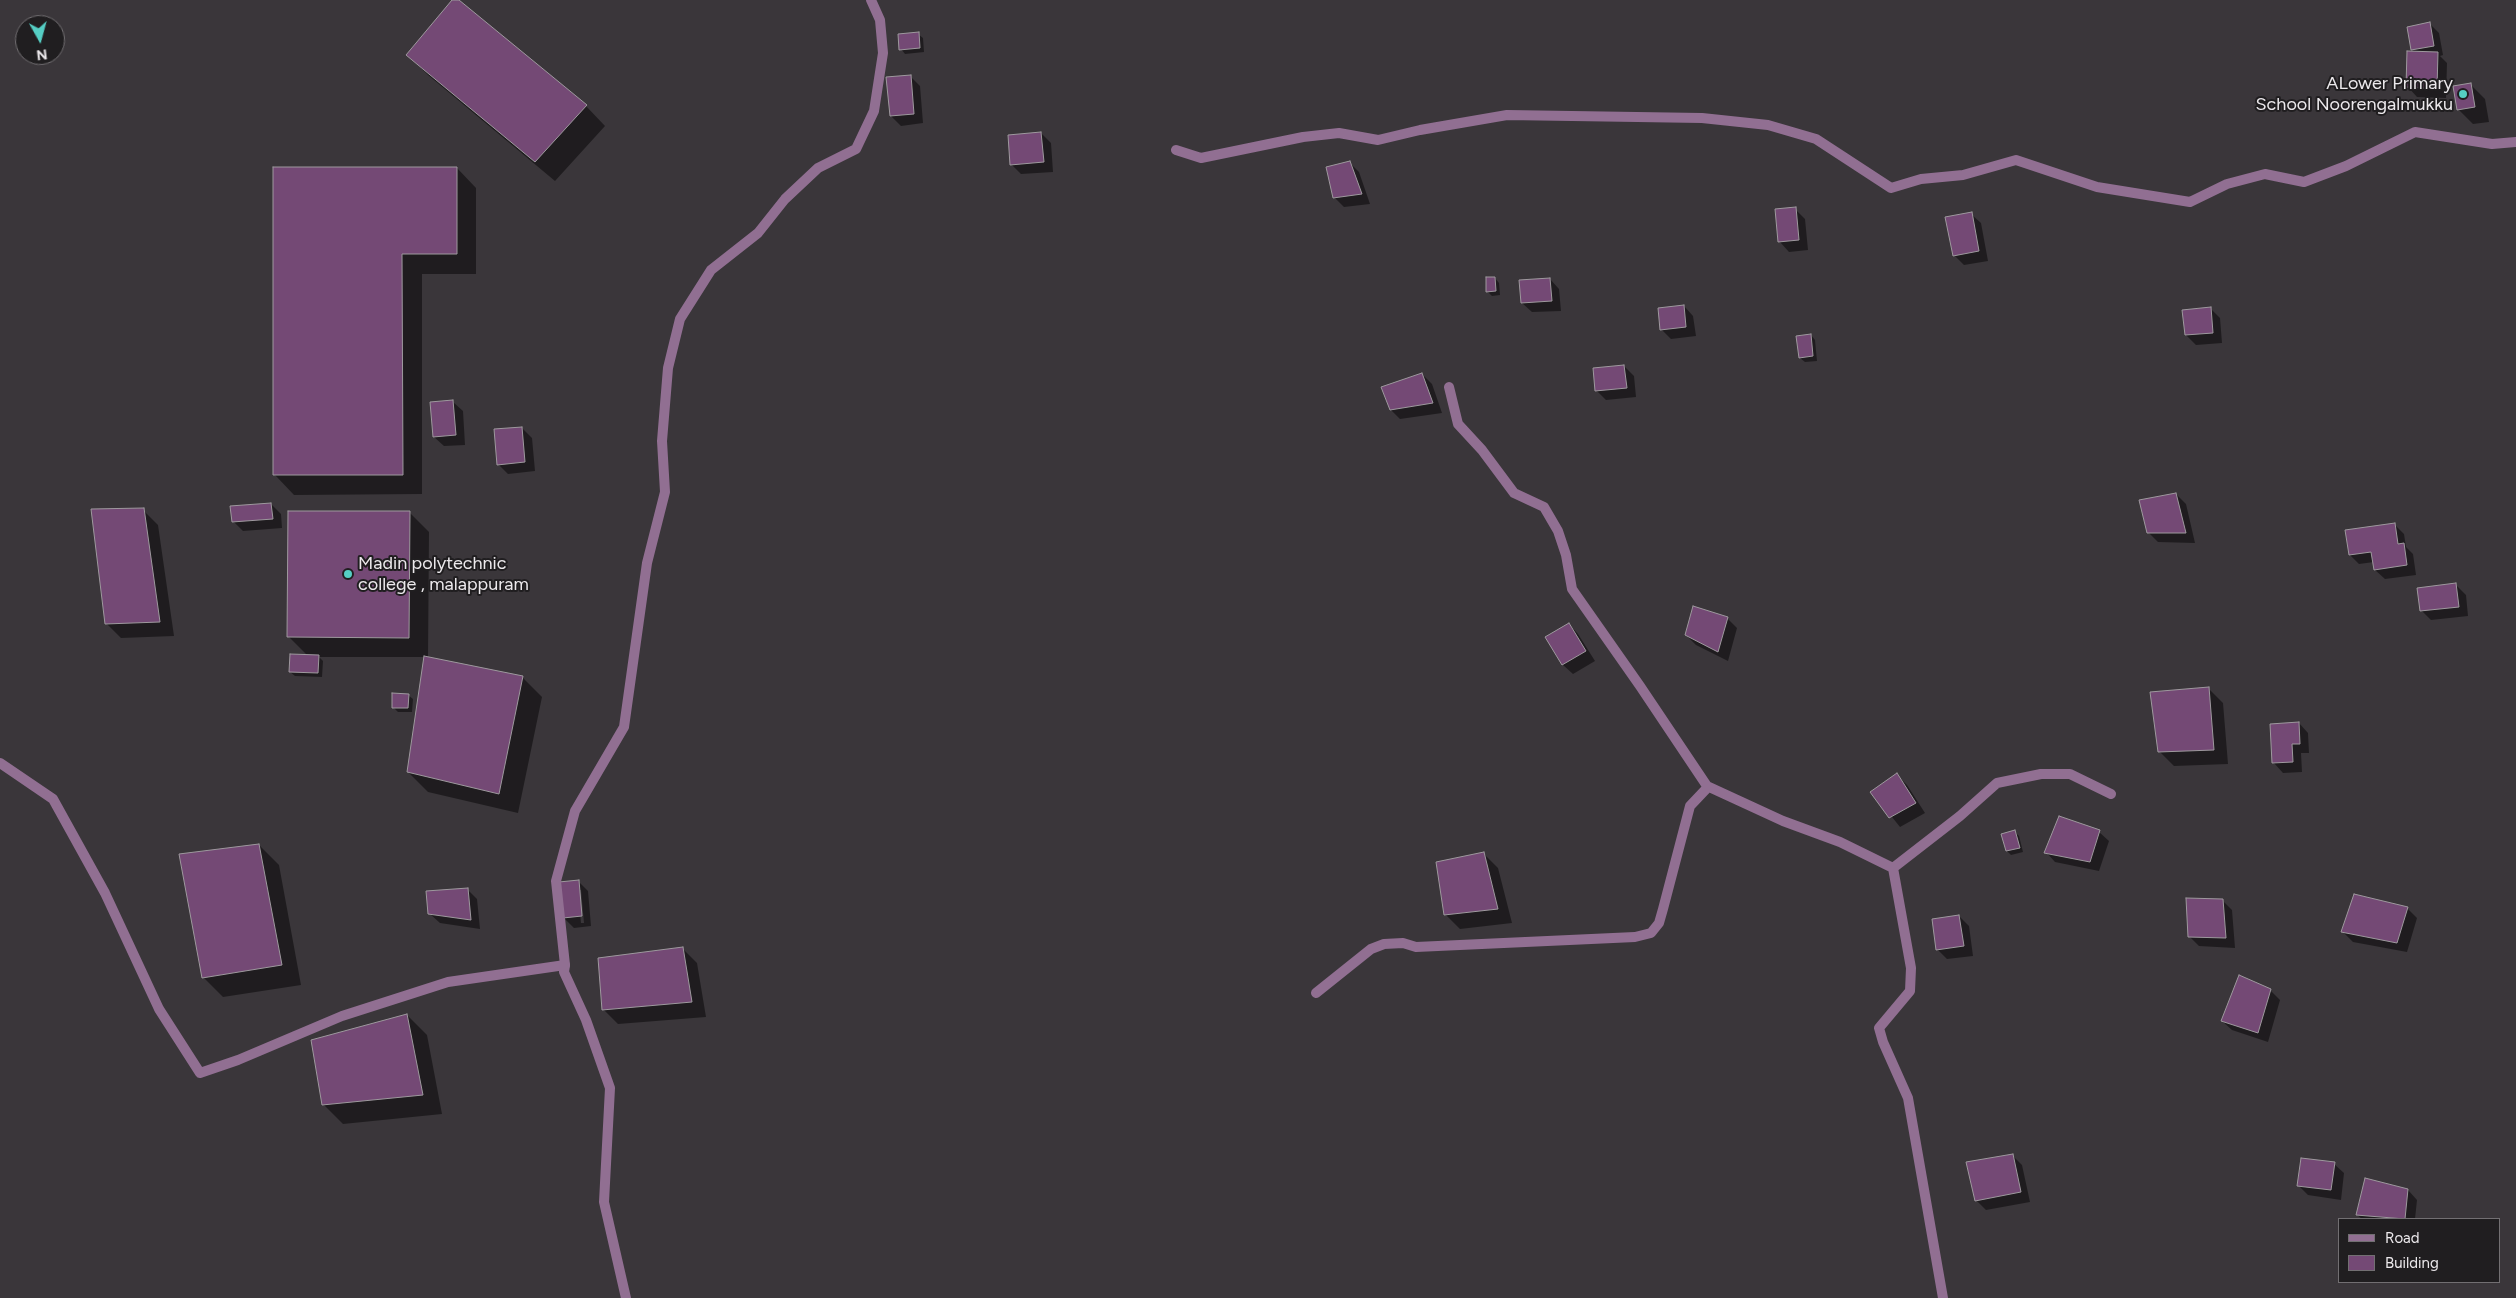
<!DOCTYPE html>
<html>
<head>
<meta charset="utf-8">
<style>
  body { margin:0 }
  #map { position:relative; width:2516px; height:1298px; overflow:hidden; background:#3a363a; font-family:Figtree,sans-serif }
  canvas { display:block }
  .legend { position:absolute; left:2338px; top:1218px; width:162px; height:65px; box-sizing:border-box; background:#201e20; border:1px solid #726f72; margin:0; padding:6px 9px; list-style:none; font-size:15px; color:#ece9ec }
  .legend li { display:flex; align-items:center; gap:10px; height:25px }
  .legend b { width:25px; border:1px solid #726f72 }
  .north { position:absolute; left:15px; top:15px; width:50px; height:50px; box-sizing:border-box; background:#201e20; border:1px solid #726f72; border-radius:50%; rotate:173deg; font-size:14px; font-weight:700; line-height:20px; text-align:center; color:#ece9ec }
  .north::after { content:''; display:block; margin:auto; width:18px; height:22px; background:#55cec4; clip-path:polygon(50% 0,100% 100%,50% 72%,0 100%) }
</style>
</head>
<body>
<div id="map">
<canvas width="2516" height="1298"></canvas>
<ul class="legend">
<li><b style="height:6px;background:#916f92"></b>Road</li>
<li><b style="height:14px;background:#744975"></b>Building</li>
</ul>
<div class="north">N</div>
</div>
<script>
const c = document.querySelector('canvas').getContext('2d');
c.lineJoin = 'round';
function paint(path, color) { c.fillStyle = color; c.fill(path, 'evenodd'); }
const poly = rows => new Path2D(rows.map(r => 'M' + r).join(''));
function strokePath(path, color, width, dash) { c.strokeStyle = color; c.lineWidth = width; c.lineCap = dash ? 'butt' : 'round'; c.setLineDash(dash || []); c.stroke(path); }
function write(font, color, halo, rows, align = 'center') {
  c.font = font + ' Figtree,sans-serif'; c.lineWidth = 4; c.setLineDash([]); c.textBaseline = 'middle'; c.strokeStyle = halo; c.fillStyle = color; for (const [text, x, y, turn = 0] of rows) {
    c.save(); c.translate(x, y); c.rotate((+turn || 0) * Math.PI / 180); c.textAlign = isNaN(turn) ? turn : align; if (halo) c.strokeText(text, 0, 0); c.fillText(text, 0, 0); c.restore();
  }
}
paint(poly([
  [453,0,457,0,586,106,605,126,555,181,428,75,408,55],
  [2429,23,2439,33,2443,55,2440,56,2447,63,2446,98,2417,97,2408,87,2415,52,2412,50],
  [918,34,923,38,924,52,905,54,901,49],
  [910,76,920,86,923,123,901,126,891,116],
  [2470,84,2485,99,2489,122,2473,124,2458,109],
  [1041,133,1051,143,1053,172,1021,174,1012,165],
  [1349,162,1359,172,1370,204,1344,207,1334,197],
  [457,168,476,188,476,274,422,274,422,494,294,495,275,475,274,169],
  [1795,209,1805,219,1808,250,1789,252,1780,242,1776,210],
  [1971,214,1981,223,1988,261,1964,265,1954,255],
  [1495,278,1499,283,1500,295,1492,296,1487,291],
  [1550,279,1559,289,1561,311,1532,312,1522,303],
  [1684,306,1693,316,1696,336,1671,339,1661,329],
  [2210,308,2220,318,2222,343,2196,345,2186,335],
  [1811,335,1815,340,1817,361,1805,362,1800,358],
  [1624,366,1634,376,1636,397,1606,400,1596,390],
  [1422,374,1432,384,1442,413,1400,419,1391,410],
  [453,402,463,411,465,445,444,446,434,437],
  [522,428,532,438,535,471,508,474,498,464],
  [2176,494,2186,504,2195,543,2158,542,2148,532],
  [271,504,281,514,282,528,243,531,233,521],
  [143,510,158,525,174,636,121,638,106,623],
  [409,512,429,532,428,658,522,677,542,697,518,813,428,792,408,772,425,657,319,657,323,661,322,677,295,676,290,672,308,656,289,637],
  [2394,524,2404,534,2406,547,2413,554,2416,575,2385,579,2375,570,2374,562,2359,564,2350,555],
  [2456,585,2466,595,2468,616,2431,620,2421,610],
  [1727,618,1737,628,1728,661,1696,645,1686,635],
  [1569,624,1578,634,1595,661,1573,674,1563,665,1546,637],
  [2208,688,2223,703,2228,764,2174,766,2159,751],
  [408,695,413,699,412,712,398,712,393,707],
  [2299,723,2308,733,2309,753,2301,753,2302,772,2283,773,2274,763],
  [1897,775,1907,785,1925,813,1900,827,1872,792],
  [2014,831,2019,836,2023,852,2011,855,2007,851],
  [2099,832,2109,841,2099,871,2055,862,2046,852],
  [259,845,279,865,301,985,223,997,203,977],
  [1483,853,1498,868,1512,923,1460,929,1445,914],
  [578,881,588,891,591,926,574,928,564,918],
  [578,890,581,890,584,923,581,923],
  [468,890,477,899,480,929,440,923,430,914],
  [2222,900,2232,910,2235,948,2199,946,2189,936],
  [2407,908,2417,918,2407,952,2353,942,2343,932],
  [1959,916,1969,926,1973,956,1947,959,1937,949],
  [682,948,697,963,706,1017,618,1024,603,1009],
  [2270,990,2280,1000,2268,1042,2232,1030,2222,1021],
  [407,1015,427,1035,442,1114,343,1124,323,1104],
  [2012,1155,2022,1165,2030,1202,1986,1210,1976,1200],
  [2334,1164,2344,1173,2341,1200,2308,1195,2298,1185],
  [2408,1190,2417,1200,2415,1219,2362,1219,2357,1215]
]), '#0007');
const building = poly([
  [452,0,459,0,587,105,535,162,406,55,452,0],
  [2430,22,2434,46,2411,50,2407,27,2430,22],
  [919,32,920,48,899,50,898,34,919,32],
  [2407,51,2438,52,2437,89,2406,87,2407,51],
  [911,75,914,114,890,116,886,77,911,75],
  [2471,83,2475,107,2457,110,2453,86,2471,83],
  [1041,132,1044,162,1010,165,1008,135,1041,132],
  [1350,161,1362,194,1333,198,1326,167,1350,161],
  [273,167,457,167,457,254,402,254,403,475,273,475,273,167],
  [1796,207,1799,240,1778,242,1775,209,1796,207],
  [1972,212,1979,251,1953,256,1945,217,1972,212],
  [1486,277,1495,277,1496,291,1486,292,1486,277],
  [1550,278,1552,301,1521,303,1519,280,1550,278],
  [1684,305,1686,327,1660,330,1658,308,1684,305],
  [2211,307,2213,333,2185,335,2182,310,2211,307],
  [1811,334,1813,356,1799,358,1796,336,1811,334],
  [1624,365,1627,388,1595,391,1593,368,1624,365],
  [1422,373,1433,403,1390,410,1381,387,1422,373],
  [453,400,456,435,433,437,430,402,453,400],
  [522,427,525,462,497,465,494,429,522,427],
  [2176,493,2186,533,2147,533,2139,500,2176,493],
  [271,503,273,519,232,522,230,506,271,503],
  [144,508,160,622,105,624,91,509,144,508],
  [288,511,410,511,409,638,287,637,288,511],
  [2395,523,2398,544,2404,543,2407,565,2374,570,2371,552,2349,555,2345,530,2395,523],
  [2456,583,2459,607,2420,611,2417,588,2456,583],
  [1693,606,1728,617,1718,652,1685,635,1693,606],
  [1569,623,1586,651,1562,665,1545,637,1569,623],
  [290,654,319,655,318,673,289,672,290,654],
  [424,656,523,676,499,794,407,772,424,656],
  [2209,687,2214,750,2158,752,2150,692,2209,687],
  [392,693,409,694,408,708,392,708,392,693],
  [2299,722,2300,744,2292,744,2293,762,2272,763,2270,724,2299,722],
  [1897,773,1916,803,1889,818,1870,792,1897,773],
  [2059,816,2100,830,2090,862,2044,853,2059,816],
  [2015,830,2020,848,2006,851,2001,834,2015,830],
  [259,844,282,965,202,978,179,854,259,844],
  [1484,852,1498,909,1444,915,1436,862,1484,852],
  [579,880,582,916,563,918,559,882,579,880],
  [468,888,471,920,428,914,426,891,468,888],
  [2354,894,2408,907,2397,943,2341,932,2354,894],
  [2186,898,2223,899,2226,938,2188,937,2186,898],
  [1959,915,1964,946,1936,950,1932,919,1959,915],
  [683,947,692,1002,602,1010,598,958,683,947],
  [2239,975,2271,989,2258,1033,2221,1021,2239,975],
  [407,1014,423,1095,322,1105,311,1040,407,1014],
  [2013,1154,2021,1192,1975,1201,1966,1162,2013,1154],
  [2301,1158,2335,1162,2331,1190,2297,1186,2301,1158],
  [2365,1178,2408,1189,2405,1219,2356,1215,2365,1178]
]);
paint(building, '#744975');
strokePath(building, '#9e999e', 1);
strokePath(poly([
  [1176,150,1201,158,1303,137,1339,133,1378,140,1420,130,1507,115,1702,118,1768,125,1816,139,1891,188,1921,179,1963,175,2016,160,2097,187,2190,202,2227,184,2265,174,2304,182,2346,166,2415,132,2492,144,2516,142],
  [1449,387,1458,424,1482,450,1514,493,1544,507,1558,531,1566,555,1572,589,1640,686,1707,786,1783,821,1840,842,1893,868,1960,816,1997,783,2041,774,2070,774,2111,794],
  [0,763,53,799,105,893,159,1009,200,1073,238,1060,342,1016,448,982,565,965],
  [1893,868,1911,968,1910,991,1879,1028,1883,1042,1908,1098,1943,1298],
  [1316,993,1371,949,1384,944,1403,943,1416,947,1635,937,1651,933,1659,923,1663,909,1690,806,1708,787]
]), '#916f92', 10);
strokePath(poly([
  [626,1298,604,1202,610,1088,586,1020,564,972,565,965,556,881,575,811,624,727,647,563,665,492,662,441,668,368,680,319,711,270,758,233,785,199,818,168,856,149,874,111,883,53,880,20,871,0]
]), '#916f92', 10);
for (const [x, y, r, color] of [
  [2463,94,5,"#55cec4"],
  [348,574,5,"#55cec4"]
]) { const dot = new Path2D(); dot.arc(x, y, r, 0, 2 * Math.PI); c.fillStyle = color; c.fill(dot); strokePath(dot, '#201e20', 2); }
write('18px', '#ece9ec', '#201e20', [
  ["ALower Primary",2453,84],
  ["School Noorengalmukku",2453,105],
  ["Madin polytechnic",358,564,"left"],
  ["college , malappuram",358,585,"left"]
], 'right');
</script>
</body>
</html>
